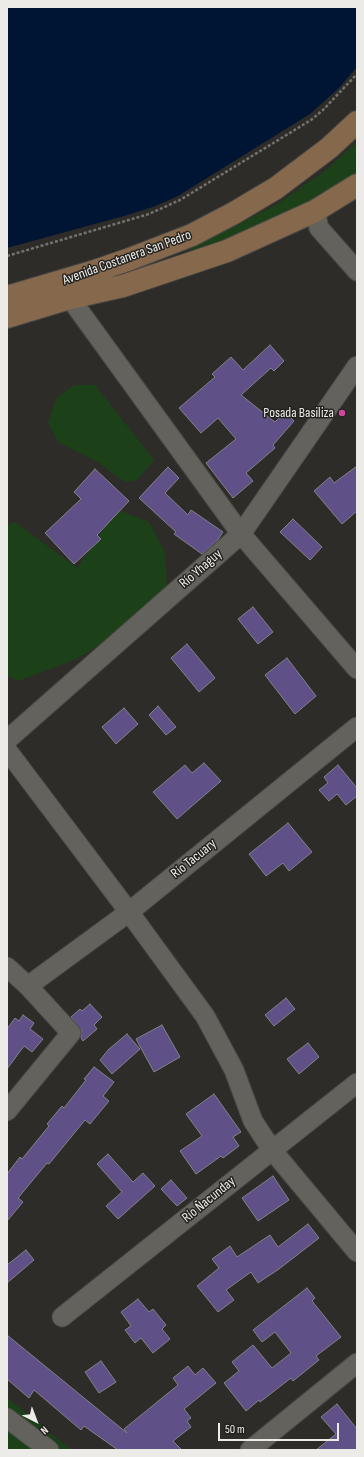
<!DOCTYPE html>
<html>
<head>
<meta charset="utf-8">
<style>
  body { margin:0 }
  #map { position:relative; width:364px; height:1457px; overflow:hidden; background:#2e2c28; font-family:"Sofia Sans Condensed",sans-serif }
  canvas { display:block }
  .frame { position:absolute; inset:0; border:8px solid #ecebe8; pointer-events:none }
  .north { position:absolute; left:16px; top:1401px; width:40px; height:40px; -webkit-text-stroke:3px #24231f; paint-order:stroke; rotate:138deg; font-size:11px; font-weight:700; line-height:16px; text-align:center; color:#ecebe8 }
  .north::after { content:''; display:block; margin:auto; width:14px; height:18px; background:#ecebe8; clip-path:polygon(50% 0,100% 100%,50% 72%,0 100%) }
  .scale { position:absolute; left:218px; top:1423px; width:121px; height:18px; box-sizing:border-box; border:2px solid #ecebe8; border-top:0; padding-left:5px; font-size:12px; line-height:14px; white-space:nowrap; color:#ecebe8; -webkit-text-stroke:3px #24231f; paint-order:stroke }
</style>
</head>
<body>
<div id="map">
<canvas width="364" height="1457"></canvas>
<div class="frame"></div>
<div class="north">N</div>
<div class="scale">50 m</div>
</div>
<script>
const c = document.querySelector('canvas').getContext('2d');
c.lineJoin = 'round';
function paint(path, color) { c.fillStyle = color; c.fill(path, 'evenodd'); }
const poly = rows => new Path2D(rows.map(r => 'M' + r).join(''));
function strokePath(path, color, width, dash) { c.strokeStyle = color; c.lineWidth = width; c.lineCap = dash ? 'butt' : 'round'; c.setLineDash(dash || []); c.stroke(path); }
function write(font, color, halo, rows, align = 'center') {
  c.font = font + ' "Sofia Sans Condensed",sans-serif'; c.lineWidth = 3; c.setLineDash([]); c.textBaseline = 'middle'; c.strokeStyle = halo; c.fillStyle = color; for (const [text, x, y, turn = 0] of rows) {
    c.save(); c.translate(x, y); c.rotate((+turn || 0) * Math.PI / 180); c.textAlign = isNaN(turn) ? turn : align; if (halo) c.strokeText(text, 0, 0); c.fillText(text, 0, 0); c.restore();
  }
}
paint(poly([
  [357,142,357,175,304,206,192,255,190,248,276,205,326,170],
  [74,385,95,385,154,460,137,480,126,482,115,475,100,463,58,442,48,423,56,398],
  [116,509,149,522,165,552,167,589,107,640,77,659,18,681,7,675,7,525,15,522,77,568,97,539],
  [7,1398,69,1448,73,1450,7,1450]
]), '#1c4119');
paint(poly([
  [7,7,357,7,357,67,339,88,310,114,178,196,153,207,124,216,7,248]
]), '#001534');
const building = poly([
  [270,345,284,361,274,371,271,368,241,395,275,422,285,412,294,421,273,445,275,448,246,473,253,481,233,498,206,463,236,439,218,418,201,433,179,408,215,377,212,374,231,357,243,370,270,345],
  [357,466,357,511,342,524,314,491,330,477,334,483,357,466],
  [168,467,179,478,165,493,188,515,191,510,223,532,217,541,202,554,174,534,176,532,139,498,168,467],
  [95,469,129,501,97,535,101,539,74,564,45,533,81,499,74,492,95,469],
  [293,519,322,547,310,560,280,532,293,519],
  [253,607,273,632,258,644,238,619,253,607],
  [187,644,215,678,199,692,171,658,187,644],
  [287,658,316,696,295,714,265,675,287,658],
  [158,706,176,727,166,735,149,715,158,706],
  [124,708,138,724,116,744,102,727,124,708],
  [204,763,221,781,177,819,153,792,185,765,192,773,204,763],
  [338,765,357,788,357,796,346,805,337,794,329,801,319,790,328,783,324,777,338,765],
  [288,823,312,852,289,871,283,863,266,876,249,854,288,823],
  [286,998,295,1009,274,1026,265,1015,286,998],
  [90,1004,102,1017,94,1025,97,1029,83,1041,81,1038,81,1030,71,1017,80,1009,82,1011,90,1004],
  [23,1015,34,1023,30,1029,43,1039,32,1052,24,1046,7,1069,7,1029,15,1018,19,1021,23,1015],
  [162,1025,180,1057,154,1072,136,1039,162,1025],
  [127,1034,140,1049,112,1074,100,1060,109,1049,127,1034],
  [308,1043,319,1057,299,1074,287,1059,308,1043],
  [94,1067,114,1082,103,1096,109,1101,90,1124,85,1120,49,1164,47,1163,18,1198,23,1202,7,1221,7,1174,20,1157,22,1159,49,1126,47,1124,62,1106,64,1108,86,1080,84,1079,94,1067],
  [214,1094,241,1132,233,1137,239,1146,223,1158,221,1156,196,1174,180,1151,202,1136,186,1114,214,1094],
  [108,1154,133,1182,143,1173,155,1186,118,1219,106,1206,122,1192,97,1164,108,1154],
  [273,1176,289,1200,258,1221,242,1198,273,1176],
  [171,1180,187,1198,177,1206,161,1189,171,1180],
  [308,1224,319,1238,279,1269,258,1283,251,1272,226,1290,234,1300,218,1312,197,1286,219,1268,212,1259,230,1246,237,1257,270,1235,278,1247,308,1224],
  [26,1250,34,1260,7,1283,7,1265,26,1250],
  [307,1288,315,1298,312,1301,341,1337,316,1356,319,1360,293,1381,291,1378,260,1402,259,1400,246,1411,224,1383,239,1371,232,1362,253,1345,272,1368,291,1353,275,1332,262,1342,253,1330,307,1288],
  [138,1299,149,1312,153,1309,166,1325,162,1329,170,1339,153,1353,141,1338,135,1343,125,1330,131,1326,121,1312,138,1299],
  [7,1335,127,1433,124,1429,178,1385,173,1378,188,1366,195,1375,203,1368,216,1383,184,1409,191,1418,187,1421,191,1427,173,1441,182,1450,118,1450,84,1426,81,1430,34,1390,29,1398,7,1379,7,1335],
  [101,1361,116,1382,99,1393,85,1372,101,1361],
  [337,1404,357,1429,357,1450,316,1450,336,1434,321,1417,337,1404]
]);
paint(building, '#5f5087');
strokePath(building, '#838287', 1);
const minor = poly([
  [315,211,319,228,357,271],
  [70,298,241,534,357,669],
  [7,740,241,534,357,366],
  [7,750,129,912,205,1016,234,1070,253,1121,272,1150,357,1252],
  [7,967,28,986,71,1033,7,1111],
  [28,986,129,912,357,727],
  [62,1317,357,1083],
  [7,1418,49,1450],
  [250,1450,357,1363]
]);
const secondary = poly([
  [7,297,95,271,130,259,192,235,234,213,276,188,329,148,357,122],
  [7,317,70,298,123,286,227,251,315,211,357,185]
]);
strokePath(minor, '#494845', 21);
strokePath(secondary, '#494845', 24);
strokePath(poly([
  [7,256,149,214,180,200,311,120,324,109,357,74]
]), '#74726f', 2.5, [3, 2]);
strokePath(minor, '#63625d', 19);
strokePath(secondary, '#86684c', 22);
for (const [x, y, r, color] of [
  [342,413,4,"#d1479c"]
]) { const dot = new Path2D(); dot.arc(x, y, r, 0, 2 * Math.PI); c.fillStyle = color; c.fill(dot); strokePath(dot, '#24231f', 1.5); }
write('14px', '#ecebe8', '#24231f', [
  ["Avenida Costanera San Pedro",127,258,-20],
  ["Río Yhaguy",201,569,-41],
  ["Río Tacuary",194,859,-39],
  ["Río Ñacunday",209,1200,-39]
]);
write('14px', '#ecebe8', '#24231f', [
  ["Posada Basiliza",334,413]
], 'right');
</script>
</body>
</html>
